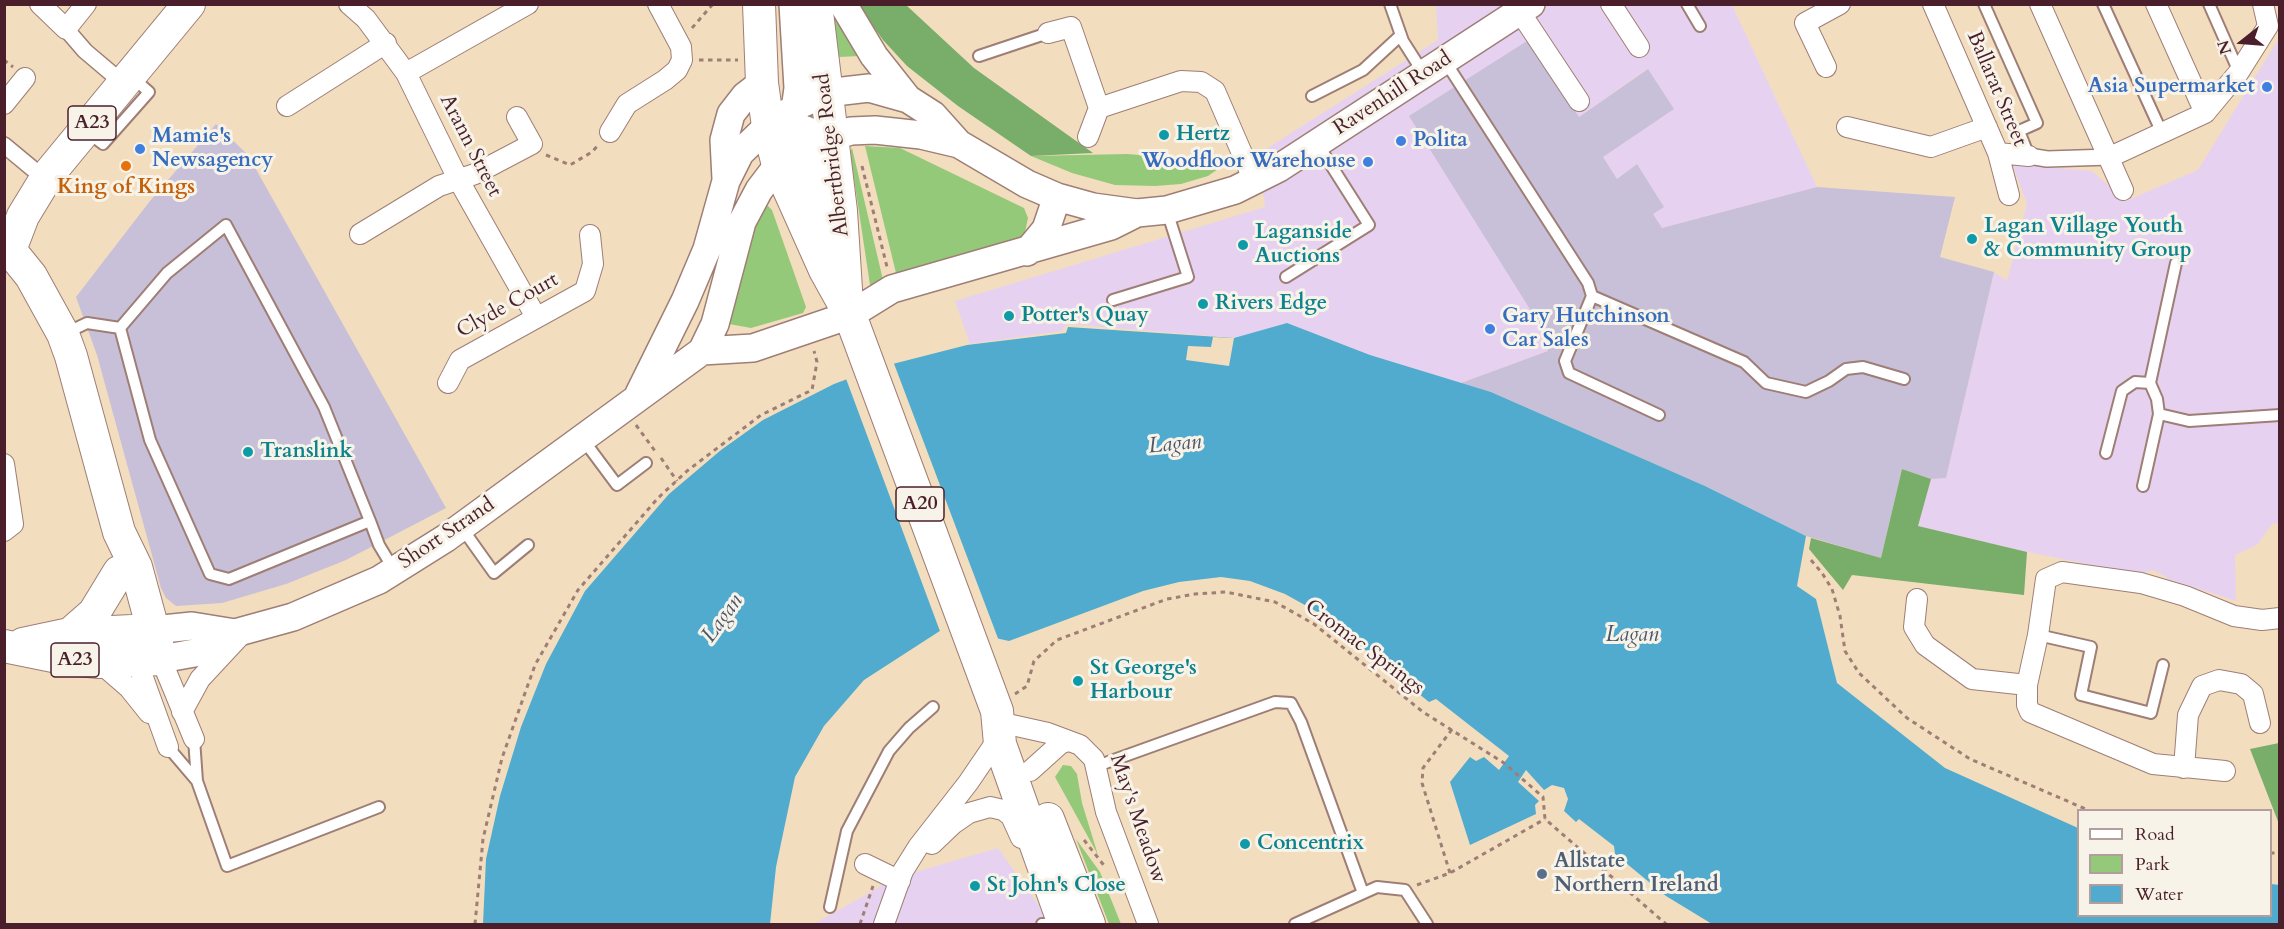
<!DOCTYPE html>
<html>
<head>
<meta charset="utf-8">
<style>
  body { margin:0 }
  #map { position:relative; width:2284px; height:929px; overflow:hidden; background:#f3ddbf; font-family:Cardo,serif }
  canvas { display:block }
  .frame { position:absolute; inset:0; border:6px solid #4a1f2b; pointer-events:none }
  .legend { position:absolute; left:2077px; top:809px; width:195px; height:108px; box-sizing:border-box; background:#f7f3e8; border:2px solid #b29e9c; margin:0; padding:8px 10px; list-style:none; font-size:18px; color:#4a1f2b }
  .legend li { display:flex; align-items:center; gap:12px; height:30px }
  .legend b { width:30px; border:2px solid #b29e9c }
  .north { position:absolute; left:2212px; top:12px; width:60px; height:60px; -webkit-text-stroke:4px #f7f3e8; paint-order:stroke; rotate:253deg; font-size:16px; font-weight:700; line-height:24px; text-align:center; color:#4a1f2b }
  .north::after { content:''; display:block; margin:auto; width:21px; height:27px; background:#4a1f2b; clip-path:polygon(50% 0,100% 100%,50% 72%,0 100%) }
</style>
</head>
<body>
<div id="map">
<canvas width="2284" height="929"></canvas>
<div class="frame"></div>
<ul class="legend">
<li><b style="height:8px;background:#fff"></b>Road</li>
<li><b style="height:16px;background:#95c97a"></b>Park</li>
<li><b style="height:16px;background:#50abce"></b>Water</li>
</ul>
<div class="north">N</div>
</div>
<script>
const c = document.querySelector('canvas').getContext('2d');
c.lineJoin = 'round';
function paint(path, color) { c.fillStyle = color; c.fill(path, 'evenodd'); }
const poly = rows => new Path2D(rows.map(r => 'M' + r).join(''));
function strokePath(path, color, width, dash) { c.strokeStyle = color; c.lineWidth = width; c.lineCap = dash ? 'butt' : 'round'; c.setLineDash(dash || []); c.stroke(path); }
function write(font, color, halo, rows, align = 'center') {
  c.font = font + ' Cardo,serif'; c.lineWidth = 6; c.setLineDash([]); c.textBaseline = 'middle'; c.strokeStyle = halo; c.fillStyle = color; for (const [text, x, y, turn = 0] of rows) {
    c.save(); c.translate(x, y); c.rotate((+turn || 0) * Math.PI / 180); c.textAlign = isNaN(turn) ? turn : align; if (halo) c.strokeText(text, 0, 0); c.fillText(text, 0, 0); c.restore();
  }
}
paint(poly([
  [1436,5,1732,5,1817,187,1662,228,1653,214,1663,207,1637,164,1617,179,1603,157,1673,109,1647,69,1579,117,1548,351,1461,383,1370,355,1287,323,1234,338,1068,324,1061,331,970,344,955,301,1265,207,1258,154,1438,40],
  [2279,38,2279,523,2272,524,2257,545,2235,555,2236,601,2171,580,2153,570,2138,574,2027,552,1917,526,1931,479,1946,478,1994,272,2007,281,2027,204,2012,164,2092,171,2126,201,2198,170],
  [998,848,1042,910,1048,924,814,924,895,878]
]), '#e6d2f0');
paint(poly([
  [1527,41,1579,117,1648,69,1674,109,1603,157,1617,179,1637,164,1664,207,1653,214,1662,228,1817,187,1955,197,1940,257,1994,272,1946,478,1931,479,1902,469,1881,558,1806,536,1705,486,1491,392,1461,383,1548,351,1548,338,1409,116],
  [216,124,248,155,446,508,346,560,286,584,222,603,176,606,166,598,161,588,97,355,76,297,150,201]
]), '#c8bfd8');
paint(poly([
  [833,14,860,56,839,57,830,17],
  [865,146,900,148,1024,208,1028,218,1024,237,990,252,964,253,917,267,897,277],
  [852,148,883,280,873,286,870,285,850,152],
  [1127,154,1192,159,1226,157,1221,167,1208,176,1181,184,1155,186,1115,185,1072,173,1031,156],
  [765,203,772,210,806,307,803,313,751,328,729,324,752,230],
  [1063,765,1071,766,1077,774,1082,803,1098,855,1055,777],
  [1076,839,1100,872,1121,924,1109,924]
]), '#95c97a');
paint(poly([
  [858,5,906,5,974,68,1093,153,1031,156,958,106,907,66,883,40],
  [1902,469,1931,479,1918,526,2027,552,2024,595,1852,575,1843,590,1809,549,1811,538,1881,558],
  [2279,743,2280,743,2279,824,2250,749]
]), '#78ad6a');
paint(poly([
  [1287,323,1370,355,1491,392,1705,486,1806,536,1797,586,1816,599,1837,683,1945,768,2078,828,2078,916,2270,916,2271,884,2280,885,2279,924,1712,924,1666,896,1615,854,1614,846,1579,819,1576,822,1564,811,1568,799,1564,788,1552,785,1544,790,1526,770,1518,782,1539,801,1535,805,1536,814,1470,845,1450,782,1470,757,1476,761,1484,757,1499,770,1509,756,1436,699,1429,702,1321,614,1285,594,1250,581,1221,577,1179,582,1143,591,1009,641,946,627,864,680,824,726,795,777,776,867,770,924,483,924,486,859,500,796,521,727,546,664,585,591,669,494,721,450,763,420,834,384,877,368,967,345,1066,333,1068,327,1234,338]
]), '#50abce');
paint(poly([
  [1213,337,1234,338,1229,366,1186,360,1188,346,1211,347],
  [893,361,999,641,947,630,941,634,845,376]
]), '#f3ddbf');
const service = poly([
  [1390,4,1403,41,1424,74],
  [1687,4,1700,26],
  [1984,4,2037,123,2019,131,2029,156],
  [2103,4,2162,133],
  [2209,4,2239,72],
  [979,56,1048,33],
  [1445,61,1588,283,1592,296,1565,361,1569,373,1659,415],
  [1312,96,1363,70,1401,35],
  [87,132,103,144,149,92,133,78],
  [226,225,324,407,370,521,229,579,210,574,150,440,120,328,167,273,226,225],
  [1286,277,1369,225,1317,143],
  [1592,296,1744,362,1766,383,1806,392,1829,381,1846,369,1863,367,1904,379],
  [1113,300,1188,277,1167,211],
  [66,333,87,323,120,328],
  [2159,414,2189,421,2280,415],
  [582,438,617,485,646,463],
  [2106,453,2122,391,2135,382,2150,383],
  [2143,486,2159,414,2157,399,2150,383,2176,263],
  [370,521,379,545,394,570],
  [462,528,494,573,528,545],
  [2038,635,2091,647,2081,695,2151,713,2163,665],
  [194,739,197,781,227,866,379,807],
  [168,747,197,781],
  [1097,766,1275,702,1291,703,1301,722,1363,893],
  [830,907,847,831,889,751,909,728,933,707],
  [1042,924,1047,924],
  [1295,924,1377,887,1405,890,1427,924]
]);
const pedestrian = poly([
  [66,29,85,51,124,84],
  [4,145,45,179],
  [2029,156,2047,159,2110,157]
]);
const minor = poly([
  [40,4,66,29,86,4],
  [349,4,366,19,406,73,458,179,536,317],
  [1611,4,1639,47],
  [1933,4,1998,153,2009,195],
  [2040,4,2123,190],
  [2156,4,2205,113],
  [1520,12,1579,101],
  [1048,33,1071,27,1099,108,1181,81,1201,82,1215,91,1254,181],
  [1826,67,1805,23,1840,4],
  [406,73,528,4],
  [4,104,25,78],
  [287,106,386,43],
  [1847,127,1931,147,1987,127],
  [610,132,627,104,665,80,677,70,682,60,681,47,658,4],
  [1088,137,1099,108],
  [1998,153,2029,156],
  [2110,157,2205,113,2239,72,2268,26,2263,4],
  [360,234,439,186,475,174,532,144,517,117],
  [448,383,460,360,585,291,593,264,590,235],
  [4,464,13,524,4,531],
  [1917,599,1914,627,1925,645,1972,679,2027,685],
  [161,659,194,739],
  [137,661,168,747],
  [99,662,129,688,149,713],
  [182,712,200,679,240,636],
  [1012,725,1048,733,1080,745,1094,759,1106,812,1148,924],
  [2184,768,2188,715,2202,686,2219,680,2241,684,2253,694,2260,723],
  [1030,771,1060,744,1068,741],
  [2225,771,2153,764,2030,712,2027,705,2027,685,2038,635,2046,579,2062,572,2141,583,2185,596,2234,616,2262,620,2280,618],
  [932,844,953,824,969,813,990,807,1003,810,1011,816,1021,838],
  [865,864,900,881],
  [884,924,903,871,918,847,968,783,998,739]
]);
const secondary = poly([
  [843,4,874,56,908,99],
  [806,130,807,158,825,229,825,269],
  [779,164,805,145,851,131,875,130,921,135,959,144,1027,184,1057,197,1093,207,1137,213,1167,210,1235,190,1279,168,1531,4],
  [726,179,724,140,731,114,745,96,762,83],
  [1027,252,1046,229,1057,197],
  [702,351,753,348,850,315,892,289,1111,226,1137,213],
  [639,394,685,301,707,249,726,181,740,153,768,126,797,106,826,93,869,88,908,99,933,115,959,144],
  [153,630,192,626,235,633],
  [161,659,200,652,235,633,293,617,379,580,446,538,702,351,715,324,742,222,759,190,778,165,791,139,798,88,793,4]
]);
const primary = poly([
  [759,4,762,83,768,126,778,165,825,270,850,315,997,711,1000,744,1064,924],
  [816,4,841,211,847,305],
  [70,634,94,613,119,572],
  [23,644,70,634,153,630],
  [4,646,68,659,99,662,161,659,136,567,119,532,71,356,63,334,31,276,10,250,23,216,48,175,189,4],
  [1048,819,1089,924]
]);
strokePath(service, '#9e7e75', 14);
strokePath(pedestrian, '#9e7e75', 18);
strokePath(minor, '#9e7e75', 22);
strokePath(secondary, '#9e7e75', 30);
strokePath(primary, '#9e7e75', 34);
strokePath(poly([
  [692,28,713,4],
  [4,60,13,67],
  [699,60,738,60],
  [546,155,570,165,592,152,599,144],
  [862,166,887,267],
  [636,425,655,451],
  [661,458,677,481],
  [1811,560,1822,573,1832,589,1840,616,1845,651,1859,673,1907,718,1970,759,2088,810],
  [1015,694,1027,686,1034,661,1057,640,1167,599,1195,594,1226,592,1275,602,1314,624,1423,712,1504,763,1543,797,1545,819,1666,924],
  [1084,840,1106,868],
  [2270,853,2280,853],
  [1450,873,1422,783,1423,768,1453,728],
  [1417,885,1450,873,1545,819],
  [475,924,483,839,502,758,535,665,578,590,658,498,687,471,761,415,812,390,817,362,814,351],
  [860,924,873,886]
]), '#9e7e75', 3, [4.5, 4.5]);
strokePath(service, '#fff', 10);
strokePath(pedestrian, '#fff', 15);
strokePath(minor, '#fff', 20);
strokePath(secondary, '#fff', 27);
strokePath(primary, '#fff', 32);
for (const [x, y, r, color] of [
  [2267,87,6,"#3f7fe0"],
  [1164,135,6,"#0f9aa8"],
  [1401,141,6,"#3f7fe0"],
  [140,149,6,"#3f7fe0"],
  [1368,162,6,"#3f7fe0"],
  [126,166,6,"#e8710a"],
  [1972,239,6,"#0f9aa8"],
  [1243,245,6,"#0f9aa8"],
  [1203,304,6,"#0f9aa8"],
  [1009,316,6,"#0f9aa8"],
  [1490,329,6,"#3f7fe0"],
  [248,452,6,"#0f9aa8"],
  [1078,681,6,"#0f9aa8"],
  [1245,844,6,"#0f9aa8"],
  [1542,874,6,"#5c6f8a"],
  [975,886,6,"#0f9aa8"]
]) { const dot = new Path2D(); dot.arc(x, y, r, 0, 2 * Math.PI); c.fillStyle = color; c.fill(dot); strokePath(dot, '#f7f3e8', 2); }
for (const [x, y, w] of [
  [92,123,48],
  [920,504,48],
  [75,660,48]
]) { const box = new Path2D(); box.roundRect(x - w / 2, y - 17, w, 34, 4.5); c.fillStyle = '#f7f3e8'; c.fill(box); strokePath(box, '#4a1f2b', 1.5); }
write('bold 20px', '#4a1f2b', null, [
  ["A23",92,123],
  ["A20",920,504],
  ["A23",75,660]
]);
write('bold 21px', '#366cbe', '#f7f3e8', [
  ["Asia Supermarket",2255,87,"right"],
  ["Mamie's",152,137],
  ["Newsagency",152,161],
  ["Polita",1413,141],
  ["Woodfloor Warehouse",1356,162,"right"],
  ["Gary Hutchinson",1502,317],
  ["Car Sales",1502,341]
], 'left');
write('21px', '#4a1f2b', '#f7f3e8', [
  ["Ballarat Street",1996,89,67],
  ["Ravenhill Road",1393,94,-33],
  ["Arann Street",470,146,63],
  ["Albertbridge Road",833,155,-97],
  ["Clyde Court",508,306,-29],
  ["Short Strand",447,534,-34],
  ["Cromac Springs",1364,648,37],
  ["May's Meadow",1137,819,71]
]);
write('bold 21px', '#0d838f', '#f7f3e8', [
  ["Hertz",1176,135],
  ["Lagan Village Youth",1984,227],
  ["& Community Group",1984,251],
  ["Laganside",1255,233],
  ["Auctions",1255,257],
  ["Rivers Edge",1215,304],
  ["Potter's Quay",1021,316],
  ["Translink",260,452],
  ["St George's",1090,669],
  ["Harbour",1090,693],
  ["Concentrix",1257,844],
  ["St John's Close",987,886]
], 'left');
write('bold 21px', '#c56008', '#f7f3e8', [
  ["King of Kings",126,188]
]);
write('bold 21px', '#4e5e75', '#f7f3e8', [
  ["Allstate",1554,862],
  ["Northern Ireland",1554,886]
], 'left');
write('italic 22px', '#4c576c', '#f7f3e8', [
  ["Lagan",1175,445,-5],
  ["Lagan",723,619,-54],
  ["Lagan",1632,636]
]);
</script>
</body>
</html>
